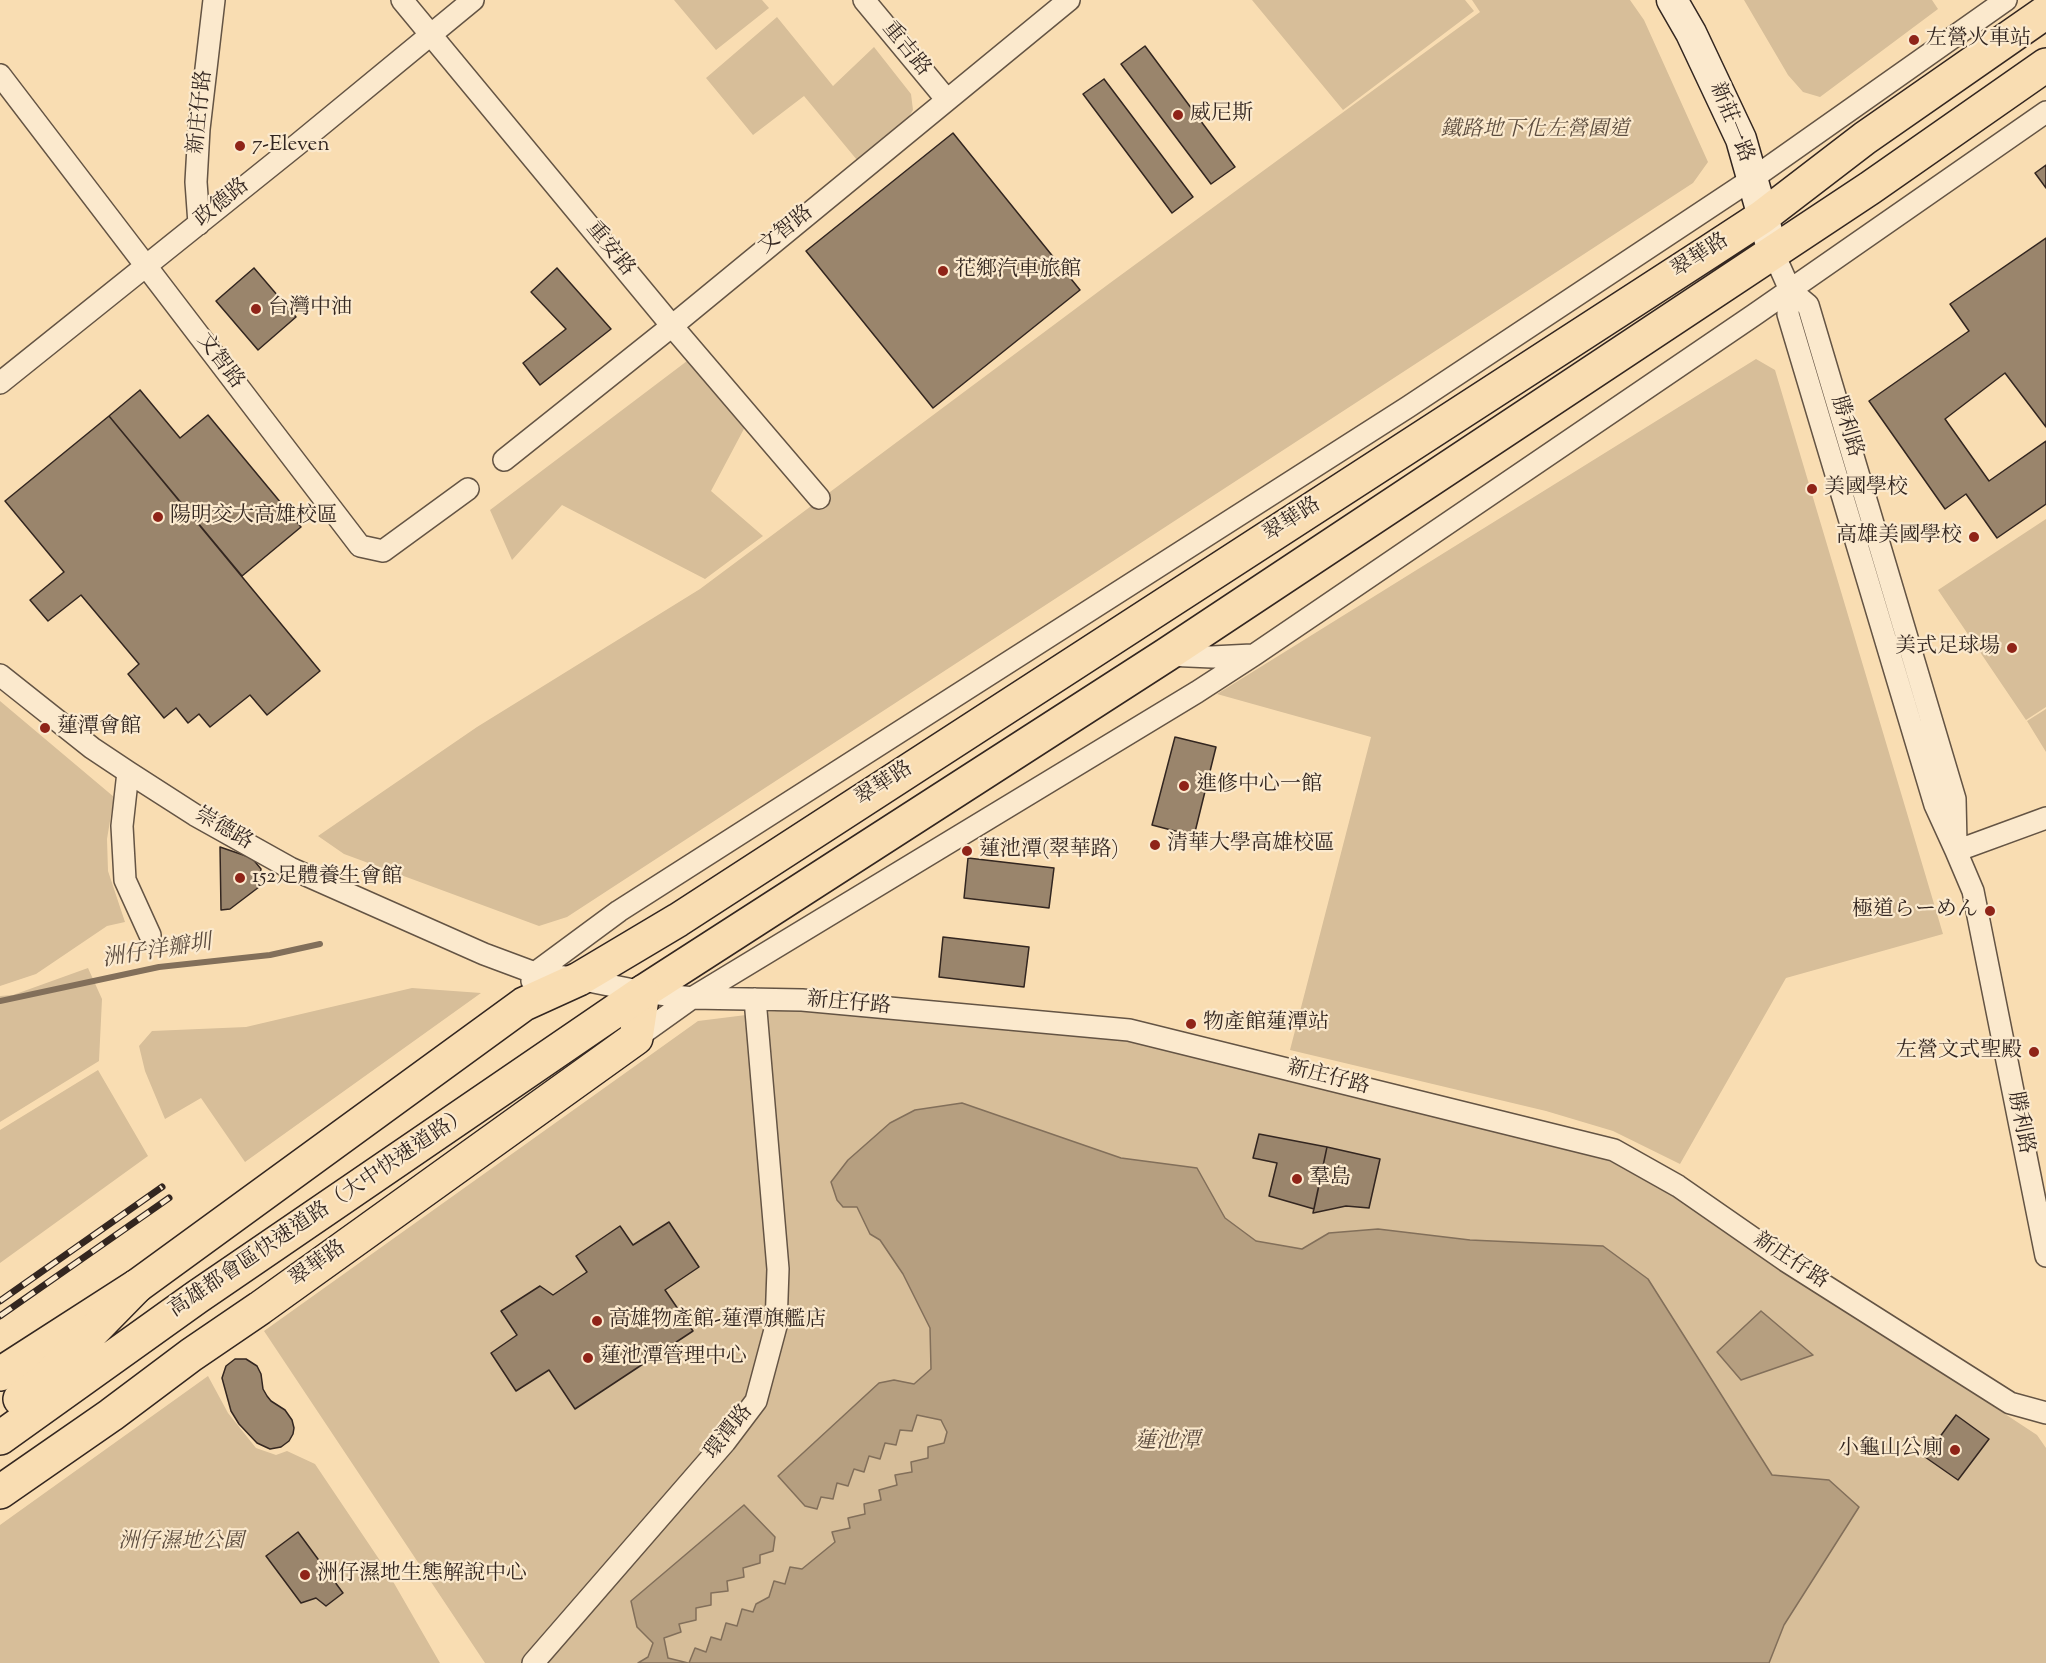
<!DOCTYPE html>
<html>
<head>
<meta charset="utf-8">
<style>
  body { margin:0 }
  canvas { display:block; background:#f9ddb2 }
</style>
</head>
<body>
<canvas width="2046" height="1663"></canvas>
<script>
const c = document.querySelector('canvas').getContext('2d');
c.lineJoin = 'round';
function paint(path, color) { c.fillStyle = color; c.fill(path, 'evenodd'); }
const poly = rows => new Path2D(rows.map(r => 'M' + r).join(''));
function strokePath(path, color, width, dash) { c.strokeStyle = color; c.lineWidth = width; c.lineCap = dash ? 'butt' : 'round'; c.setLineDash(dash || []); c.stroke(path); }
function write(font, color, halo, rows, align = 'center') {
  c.font = font + ' "Sorts Mill Goudy","Noto Serif TC","Noto Serif JP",serif'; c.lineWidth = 4.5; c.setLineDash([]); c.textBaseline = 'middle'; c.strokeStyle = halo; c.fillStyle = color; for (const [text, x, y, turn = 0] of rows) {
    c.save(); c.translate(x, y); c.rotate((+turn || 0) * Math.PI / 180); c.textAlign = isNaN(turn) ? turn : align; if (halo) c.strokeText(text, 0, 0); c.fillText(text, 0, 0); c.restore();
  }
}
paint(poly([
  [674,0,762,0,769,8,716,50],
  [1252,0,1465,0,1474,11,1343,110],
  [1472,0,1630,0,1644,20,1708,162,1693,183,567,917,539,926,344,854,318,836,477,727,700,589,1110,283,1480,12],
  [1744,0,1932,0,1938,9,1820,97,1803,92,1788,75],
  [777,17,833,86,874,47,911,94,913,110,906,121,857,160,804,96,753,135,706,78],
  [691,358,746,425,711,491,763,536,705,579,562,505,512,560,490,510],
  [1756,359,1775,370,1943,934,1786,978,1680,1164,1613,1131,1546,1111,1290,1050,1371,737,1217,694],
  [2046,519,2046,707,2026,720,1938,590],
  [0,701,114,797,107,839,108,871,125,922,107,926,36,974,0,986],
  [2046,709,2046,752,2027,721],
  [88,968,102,999,99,1061,0,1122,0,996,13,995],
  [412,988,481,993,245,1162,201,1098,165,1119,145,1071,139,1046,152,1031,246,1027],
  [794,1009,1100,1034,1150,1043,1570,1147,1620,1164,1670,1194,2037,1435,2046,1448,2046,1663,485,1663,264,1331,698,1021],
  [98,1070,148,1156,0,1263,0,1130],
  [208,1376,228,1413,256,1448,276,1455,287,1451,315,1464,387,1571,440,1663,0,1663,0,1525]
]), '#d7be99');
const water = poly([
  [962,1103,1121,1158,1197,1168,1225,1218,1256,1241,1302,1249,1329,1233,1378,1229,1470,1240,1603,1246,1648,1279,1772,1475,1829,1480,1859,1507,1784,1625,1769,1663,689,1663,695,1648,706,1652,711,1637,721,1640,726,1623,737,1626,742,1609,753,1612,756,1604,769,1597,774,1581,785,1584,790,1567,802,1569,835,1542,832,1532,850,1528,848,1518,865,1514,864,1504,881,1500,879,1490,897,1485,895,1475,912,1472,911,1462,928,1458,928,1447,944,1443,947,1432,941,1420,917,1415,912,1431,900,1430,896,1445,885,1443,880,1459,869,1456,864,1472,854,1469,848,1486,837,1483,833,1499,821,1497,817,1509,805,1506,778,1476,879,1383,894,1380,914,1384,931,1369,930,1328,903,1274,880,1240,870,1234,857,1207,843,1207,837,1200,831,1182,848,1160,890,1123,915,1110,962,1103],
  [1761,1311,1813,1355,1741,1380,1717,1352,1761,1311],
  [744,1505,775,1537,773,1551,760,1555,760,1563,743,1568,744,1577,727,1581,728,1591,711,1593,711,1605,696,1608,696,1620,679,1624,681,1632,664,1638,668,1658,688,1663,638,1663,648,1657,653,1643,637,1627,631,1601,744,1505]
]);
paint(water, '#b69f80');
strokePath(water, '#826f5a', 1.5);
strokePath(poly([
  [0,1001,159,967,270,955,320,944]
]), '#826f5a', 6);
const building = poly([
  [1145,46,1235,167,1211,184,1121,64,1145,46],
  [1104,79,1193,197,1172,213,1083,94,1104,79],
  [953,133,1080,290,933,408,806,251,953,133],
  [2046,165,2046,188,2035,173,2046,165],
  [2046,238,2046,427,2005,373,1945,419,1989,481,2046,441,2046,504,1997,538,1966,494,1945,509,1869,401,1969,331,1950,304,2046,238],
  [254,268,296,317,258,350,216,301,254,268],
  [557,268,611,329,540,385,523,363,566,329,531,292,557,268],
  [140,390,180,438,208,415,301,527,242,576,109,416,140,390],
  [109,416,320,671,267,715,250,695,210,727,199,714,188,723,176,708,164,718,128,674,139,664,81,595,48,621,30,600,64,572,5,501,109,416],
  [1175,737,1216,747,1194,836,1152,825,1175,737],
  [220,847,252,858,261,869,259,887,230,909,221,910,220,847],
  [968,858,1054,868,1049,908,964,898,968,858],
  [943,937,1029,947,1024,987,939,977,943,937],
  [1259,1134,1327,1147,1314,1209,1269,1196,1277,1163,1253,1158,1259,1134],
  [1327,1147,1380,1159,1369,1208,1346,1206,1313,1213,1327,1147],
  [669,1222,699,1267,665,1290,693,1331,575,1409,549,1370,516,1391,491,1353,517,1335,501,1311,540,1286,553,1295,587,1272,576,1256,620,1226,633,1245,669,1222],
  [235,1359,246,1359,257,1366,261,1374,263,1389,267,1396,271,1401,285,1410,292,1420,294,1428,293,1434,289,1441,281,1447,270,1449,257,1443,239,1424,231,1411,222,1378,226,1366,235,1359],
  [1956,1415,1989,1439,1958,1480,1925,1457,1956,1415],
  [298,1532,343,1593,326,1606,316,1598,301,1603,266,1556,298,1532]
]);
paint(building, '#9a856c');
strokePath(building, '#332620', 1.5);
const street = poly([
  [402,0,672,326,819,498],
  [864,0,947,100],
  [0,75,360,546,383,551,468,489],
  [199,224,196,182,199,129,214,0],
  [1773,252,1790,290,1808,305,1955,799,1956,844],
  [1790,290,1788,314,1935,805,1956,851,1973,891,2046,1256],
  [0,383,298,144,473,0],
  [504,460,672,326,1069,0],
  [1166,655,1212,657,1252,655],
  [0,675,92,748,128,772,195,815,290,868,484,954,535,973,579,979,643,992,692,998,802,1000,1129,1030,1614,1150,1678,1186,1786,1261,2010,1403,2046,1413],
  [128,772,122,826,125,880,150,935],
  [1956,851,2046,818],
  [532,981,535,973,619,911,1408,407,1752,179,2006,0],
  [636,1038,692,998,1197,692,1254,655,1754,315,2046,112],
  [533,1663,725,1442,756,1401,776,1326,778,1269,755,999]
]);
const secondary = poly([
  [1672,0,1691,33,1741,139,1773,252]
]);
const primary = poly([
  [0,1374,137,1286,524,1004,579,979,678,920,1710,251,1762,217,1865,138,2046,12],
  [0,1492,111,1415,191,1355,260,1308,636,1038,643,992,1166,655,1870,188,2046,65]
]);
const highway = poly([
  [20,1399,44,1381,137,1286],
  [0,1438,197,1297,643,992]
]);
strokePath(street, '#645444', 24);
strokePath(secondary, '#332620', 33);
strokePath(primary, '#332620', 36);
strokePath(highway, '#332620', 36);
strokePath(street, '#fbe9cd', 21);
strokePath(secondary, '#fbe9cd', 30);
strokePath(primary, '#f9ddb2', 33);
strokePath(highway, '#f9ddb2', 33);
const rail = poly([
  [0,1301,162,1187],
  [0,1316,169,1198]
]);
strokePath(rail, '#332620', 7);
strokePath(rail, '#fbe9cd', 4.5, [14]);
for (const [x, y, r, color] of [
  [1914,40,6,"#8f2418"],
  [1178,115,6,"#8f2418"],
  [240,146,6,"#8f2418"],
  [943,271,6,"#8f2418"],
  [256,309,6,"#8f2418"],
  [1812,489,6,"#8f2418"],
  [158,517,6,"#8f2418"],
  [1974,537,6,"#8f2418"],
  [2012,648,6,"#8f2418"],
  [45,728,6,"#8f2418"],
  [1184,786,6,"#8f2418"],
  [1155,845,6,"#8f2418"],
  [967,851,6,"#8f2418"],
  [240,878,6,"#8f2418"],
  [1990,911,6,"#8f2418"],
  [1191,1024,6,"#8f2418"],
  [2034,1052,6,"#8f2418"],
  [1297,1179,6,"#8f2418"],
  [597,1321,6,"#8f2418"],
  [588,1358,6,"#8f2418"],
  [1955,1450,6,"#8f2418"],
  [305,1575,6,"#8f2418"]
]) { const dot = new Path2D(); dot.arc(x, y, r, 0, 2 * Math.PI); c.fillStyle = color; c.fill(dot); strokePath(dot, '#fbe9cd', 2); }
write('21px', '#332620', '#fbe9cd', [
  ["左營火車站",1926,40],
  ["威尼斯",1190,115],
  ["7-Eleven",252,146],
  ["花鄉汽車旅館",955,271],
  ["台灣中油",268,309],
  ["美國學校",1824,489],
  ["陽明交大高雄校區",170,517],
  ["高雄美國學校",1962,537,"right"],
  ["美式足球場",2000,648,"right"],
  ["蓮潭會館",57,728],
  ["進修中心一館",1196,786],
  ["清華大學高雄校區",1167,845],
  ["蓮池潭(翠華路)",979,851],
  ["152足體養生會館",252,878],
  ["極道らーめん",1978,911,"right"],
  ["物產館蓮潭站",1203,1024],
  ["左營文式聖殿",2022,1052,"right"],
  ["羣島",1309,1179],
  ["高雄物產館-蓮潭旗艦店",609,1321],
  ["蓮池潭管理中心",600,1358],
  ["小龜山公廁",1943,1450,"right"],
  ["洲仔濕地生態解說中心",317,1575]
], 'left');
write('21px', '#332620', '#fbe9cd', [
  ["重吉路",905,50,51],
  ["新庄仔路",202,112,-84],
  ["新莊一路",1730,123,68],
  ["政德路",223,204,-39],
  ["文智路",787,231,-39],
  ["重安路",609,250,51],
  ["翠華路",1701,257,-33],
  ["文智路",219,362,53],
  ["勝利路",1845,427,73],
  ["翠華路",1293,521,-33],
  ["翠華路",885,785,-33],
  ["崇德路",223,830,30],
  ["新庄仔路",849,1005,5],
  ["新庄仔路",1328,1079,14],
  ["勝利路",2019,1123,79],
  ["高雄都會區快速道路（大中快速道路）",320,1214,-34],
  ["新庄仔路",1790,1262,33],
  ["翠華路",319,1265,-36],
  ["環潭路",730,1433,-51]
]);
write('italic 21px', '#5c4c3e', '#fbe9cd', [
  ["鐵路地下化左營園道",1535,131],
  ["洲仔濕地公園",181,1543]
]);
write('italic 22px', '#5a4a3d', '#fbe9cd', [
  ["洲仔洋瓣圳",157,953,-9],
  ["蓮池潭",1167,1443]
]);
</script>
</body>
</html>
